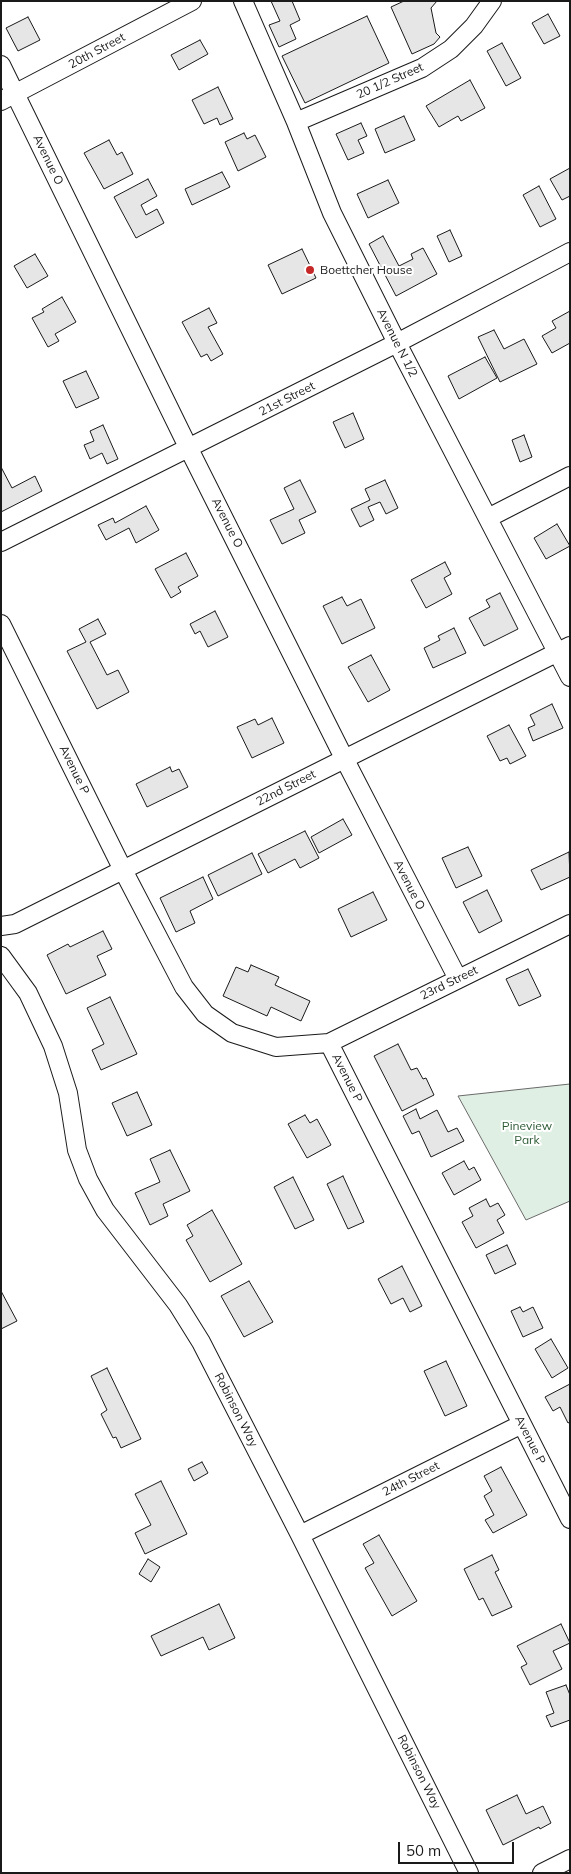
<!DOCTYPE html>
<html>
<head>
<meta charset="utf-8">
<style>
  body { margin:0 }
  #map { position:relative; width:571px; height:1874px; overflow:hidden; background:#fff; font-family:Mulish,sans-serif }
  canvas { display:block }
  .frame { position:absolute; inset:0; border:2px solid #1a1a1a; pointer-events:none }
  .scale { position:absolute; left:398px; top:1842px; width:116px; height:22px; box-sizing:border-box; border:2px solid #1a1a1a; border-top:0; padding-left:6px; font-size:15px; line-height:18px; white-space:nowrap; color:#1a1a1a; -webkit-text-stroke:4px #fff; paint-order:stroke }
</style>
</head>
<body>
<div id="map">
<canvas width="571" height="1874"></canvas>
<div class="frame"></div>
<div class="scale">50 m</div>
</div>
<script>
const c = document.querySelector('canvas').getContext('2d');
c.lineJoin = 'round';
function paint(path, color) { c.fillStyle = color; c.fill(path, 'evenodd'); }
const poly = rows => new Path2D(rows.map(r => 'M' + r).join(''));
function strokePath(path, color, width, dash) { c.strokeStyle = color; c.lineWidth = width; c.lineCap = dash ? 'butt' : 'round'; c.setLineDash(dash || []); c.stroke(path); }
function write(font, color, halo, rows, align = 'center') {
  c.font = font + ' Mulish,sans-serif'; c.lineWidth = 4; c.setLineDash([]); c.textBaseline = 'middle'; c.strokeStyle = halo; c.fillStyle = color; for (const [text, x, y, turn = 0] of rows) {
    c.save(); c.translate(x, y); c.rotate((+turn || 0) * Math.PI / 180); c.textAlign = isNaN(turn) ? turn : align; if (halo) c.strokeText(text, 0, 0); c.fillText(text, 0, 0); c.restore();
  }
}
const green = poly([
  [570,1084,570,1201,526,1220,458,1096,570,1084]
]);
paint(green, '#e0efe3');
strokePath(green, '#6a6a6a', 1);
const building = poly([
  [271,1,292,1,300,20,290,25,296,39,279,47,269,25,280,21,271,1],
  [404,1,437,1,431,8,436,33,440,37,434,44,412,54,391,7,404,1],
  [548,14,560,36,544,44,532,23,548,14],
  [367,16,389,63,305,103,282,56,367,16],
  [28,17,40,40,18,51,6,28,28,17],
  [200,40,208,54,179,70,171,55,200,40],
  [502,43,521,78,506,86,487,51,502,43],
  [470,80,485,108,461,121,458,116,439,127,426,106,470,80],
  [218,87,233,119,220,125,217,118,204,124,192,100,218,87],
  [404,116,415,140,385,153,375,129,404,116],
  [361,123,367,136,358,140,364,153,348,160,336,134,361,123],
  [244,133,247,139,255,135,266,157,238,171,225,142,244,133],
  [109,140,117,155,122,152,133,174,104,189,84,153,109,140],
  [570,168,570,196,562,200,550,179,570,168],
  [222,172,230,187,192,205,185,189,222,172],
  [148,179,157,196,141,205,146,215,157,209,164,223,136,238,114,197,148,179],
  [388,180,399,203,368,218,357,194,388,180],
  [539,186,556,219,540,227,523,195,539,186],
  [450,230,462,256,449,262,437,236,450,230],
  [383,236,399,266,413,259,411,254,423,248,437,274,396,296,369,244,383,236],
  [302,249,316,278,282,294,268,265,302,249],
  [35,254,48,276,27,288,14,266,35,254],
  [62,297,76,322,55,334,59,341,48,347,32,318,44,312,42,309,62,297],
  [209,308,217,323,208,327,223,354,211,361,207,354,201,357,182,322,209,308],
  [570,311,570,343,552,353,542,336,556,328,552,321,570,311],
  [494,330,504,349,524,339,537,364,500,382,478,337,494,330],
  [485,357,497,378,459,399,448,376,485,357],
  [86,371,99,398,76,408,63,381,86,371],
  [353,413,364,439,345,448,333,422,353,413],
  [103,425,118,459,107,464,102,453,90,459,84,445,94,441,90,431,103,425],
  [524,435,532,457,520,462,512,440,524,435],
  [1,467,12,488,35,476,42,491,1,512,1,467],
  [300,480,316,512,299,520,305,533,282,544,270,520,294,509,284,488,300,480],
  [385,480,398,508,386,514,380,502,368,507,374,520,360,527,351,509,370,500,365,489,385,480],
  [146,506,159,530,136,543,129,528,106,540,98,525,113,518,115,523,146,506],
  [557,524,570,546,546,559,534,538,557,524],
  [186,553,198,576,178,587,181,592,171,598,155,569,186,553],
  [445,562,451,574,444,578,452,594,426,608,411,580,445,562],
  [500,593,518,629,484,646,469,618,490,607,486,600,500,593],
  [342,597,347,606,361,599,375,628,342,644,323,606,342,597],
  [215,611,228,637,208,647,200,631,195,634,190,624,215,611],
  [98,619,106,634,90,642,107,675,118,670,129,692,97,709,67,651,86,642,79,629,98,619],
  [454,628,466,653,433,668,424,648,440,640,438,636,454,628],
  [371,655,390,690,368,702,348,667,371,655],
  [552,704,563,728,533,741,528,728,535,725,530,715,552,704],
  [272,718,284,743,252,758,237,727,255,719,258,725,272,718],
  [509,725,526,756,510,764,507,758,500,761,487,736,509,725],
  [170,767,172,772,179,769,188,787,147,807,136,784,170,767],
  [343,819,352,835,319,853,311,837,343,819],
  [305,831,319,858,300,868,295,859,268,873,258,854,305,831],
  [468,847,482,876,456,888,442,858,468,847],
  [569,852,570,877,541,890,531,870,569,852],
  [252,853,262,874,218,896,208,875,252,853],
  [203,877,213,899,190,911,195,923,176,932,160,898,203,877],
  [487,890,502,921,479,933,463,902,487,890],
  [373,892,387,920,351,937,338,909,373,892],
  [103,931,112,949,97,956,106,975,66,994,47,955,68,944,70,947,103,931],
  [251,965,279,977,275,985,310,1001,301,1021,271,1007,267,1016,223,996,236,967,248,972,251,965],
  [528,969,541,996,519,1006,506,979,528,969],
  [110,997,137,1054,101,1070,92,1050,104,1044,87,1008,110,997],
  [398,1044,411,1070,417,1068,423,1079,426,1078,434,1095,402,1111,374,1056,398,1044],
  [137,1092,152,1125,127,1136,112,1103,137,1092],
  [416,1109,420,1119,437,1110,448,1132,457,1128,464,1141,431,1157,419,1131,412,1134,403,1116,416,1109],
  [305,1115,310,1123,317,1119,331,1145,307,1158,288,1124,305,1115],
  [170,1150,190,1191,163,1204,168,1216,150,1225,135,1193,160,1182,150,1159,170,1150],
  [464,1161,469,1170,474,1167,481,1180,454,1195,442,1173,464,1161],
  [343,1176,364,1222,348,1229,327,1184,343,1176],
  [293,1177,314,1220,295,1229,274,1187,293,1177],
  [486,1199,490,1207,498,1203,505,1215,497,1220,504,1233,476,1248,462,1222,473,1216,469,1208,486,1199],
  [212,1210,242,1264,210,1282,186,1240,193,1236,187,1225,212,1210],
  [507,1245,516,1264,495,1274,486,1255,507,1245],
  [402,1266,422,1306,410,1312,403,1298,391,1304,378,1279,402,1266],
  [249,1281,273,1322,244,1337,221,1296,249,1281],
  [1,1291,17,1321,1,1329,1,1291],
  [520,1307,523,1312,533,1307,543,1328,523,1337,511,1311,520,1307],
  [551,1339,568,1368,552,1378,535,1349,551,1339],
  [446,1361,467,1406,445,1416,424,1371,446,1361],
  [107,1368,141,1439,121,1448,116,1437,113,1438,101,1414,107,1410,91,1376,107,1368],
  [570,1384,570,1422,568,1423,560,1407,553,1411,545,1397,570,1384],
  [202,1462,208,1473,194,1481,188,1469,202,1462],
  [501,1467,527,1515,493,1533,485,1520,494,1515,484,1496,492,1491,484,1476,501,1467],
  [161,1481,187,1534,145,1554,135,1533,151,1525,135,1494,161,1481],
  [379,1535,417,1601,392,1616,365,1568,374,1563,363,1544,379,1535],
  [492,1555,499,1570,495,1572,512,1607,492,1616,483,1598,479,1600,464,1569,492,1555],
  [148,1559,160,1567,151,1582,139,1574,148,1559],
  [219,1604,235,1638,209,1650,203,1637,161,1656,151,1636,219,1604],
  [561,1624,570,1643,553,1651,562,1669,530,1685,521,1667,527,1664,517,1646,561,1624],
  [566,1685,570,1695,570,1720,551,1727,546,1716,554,1713,546,1692,566,1685],
  [517,1795,526,1814,543,1806,551,1823,540,1829,539,1827,503,1845,486,1810,517,1795]
]);
paint(building, '#e6e6e6');
strokePath(building, '#1a1a1a', 1);
const minor = poly([
  [243,1,296,122,332,213,397,343,570,677],
  [1,65,189,449,344,758,458,979],
  [1,101,192,1],
  [296,122,422,68,451,49,474,26,492,1],
  [488,518,570,476],
  [1,542,397,343,570,252],
  [1,624,123,870,184,987,205,1014,232,1033,276,1047,329,1043,570,924],
  [1,926,15,924,570,646],
  [1,956,28,993,53,1046,68,1093,77,1150,88,1179,105,1210,178,1305,201,1342,300,1535,469,1873],
  [329,1043,570,1519],
  [300,1535,522,1424],
  [542,1873,570,1859]
]);
strokePath(minor, '#1a1a1a', 20);
strokePath(minor, '#fff', 18);
for (const [x, y, r, color] of [
  [310,270,5,"#c62828"]
]) { const dot = new Path2D(); dot.arc(x, y, r, 0, 2 * Math.PI); c.fillStyle = color; c.fill(dot); strokePath(dot, '#fff', 2); }
write('12px', '#1a1a1a', '#fff', [
  ["20th Street",97,51,-28],
  ["20 1/2 Street",390,81,-24],
  ["Avenue O",48,160,64],
  ["Avenue N 1/2",397,343,63],
  ["21st Street",287,399,-27],
  ["Avenue O",227,523,63],
  ["Avenue P",74,770,64],
  ["22nd Street",286,788,-27],
  ["Avenue O",409,885,63],
  ["23rd Street",449,983,-26],
  ["Avenue P",347,1078,63],
  ["Robinson Way",236,1410,63],
  ["Avenue P",530,1440,63],
  ["24th Street",411,1479,-27],
  ["Robinson Way",419,1772,63]
]);
write('12px', '#1a1a1a', '#fff', [
  ["Boettcher House",320,270]
], 'left');
write('12px', '#2b5a34', '#fff', [
  ["Pineview",527,1126],
  ["Park",527,1140]
]);
</script>
</body>
</html>
